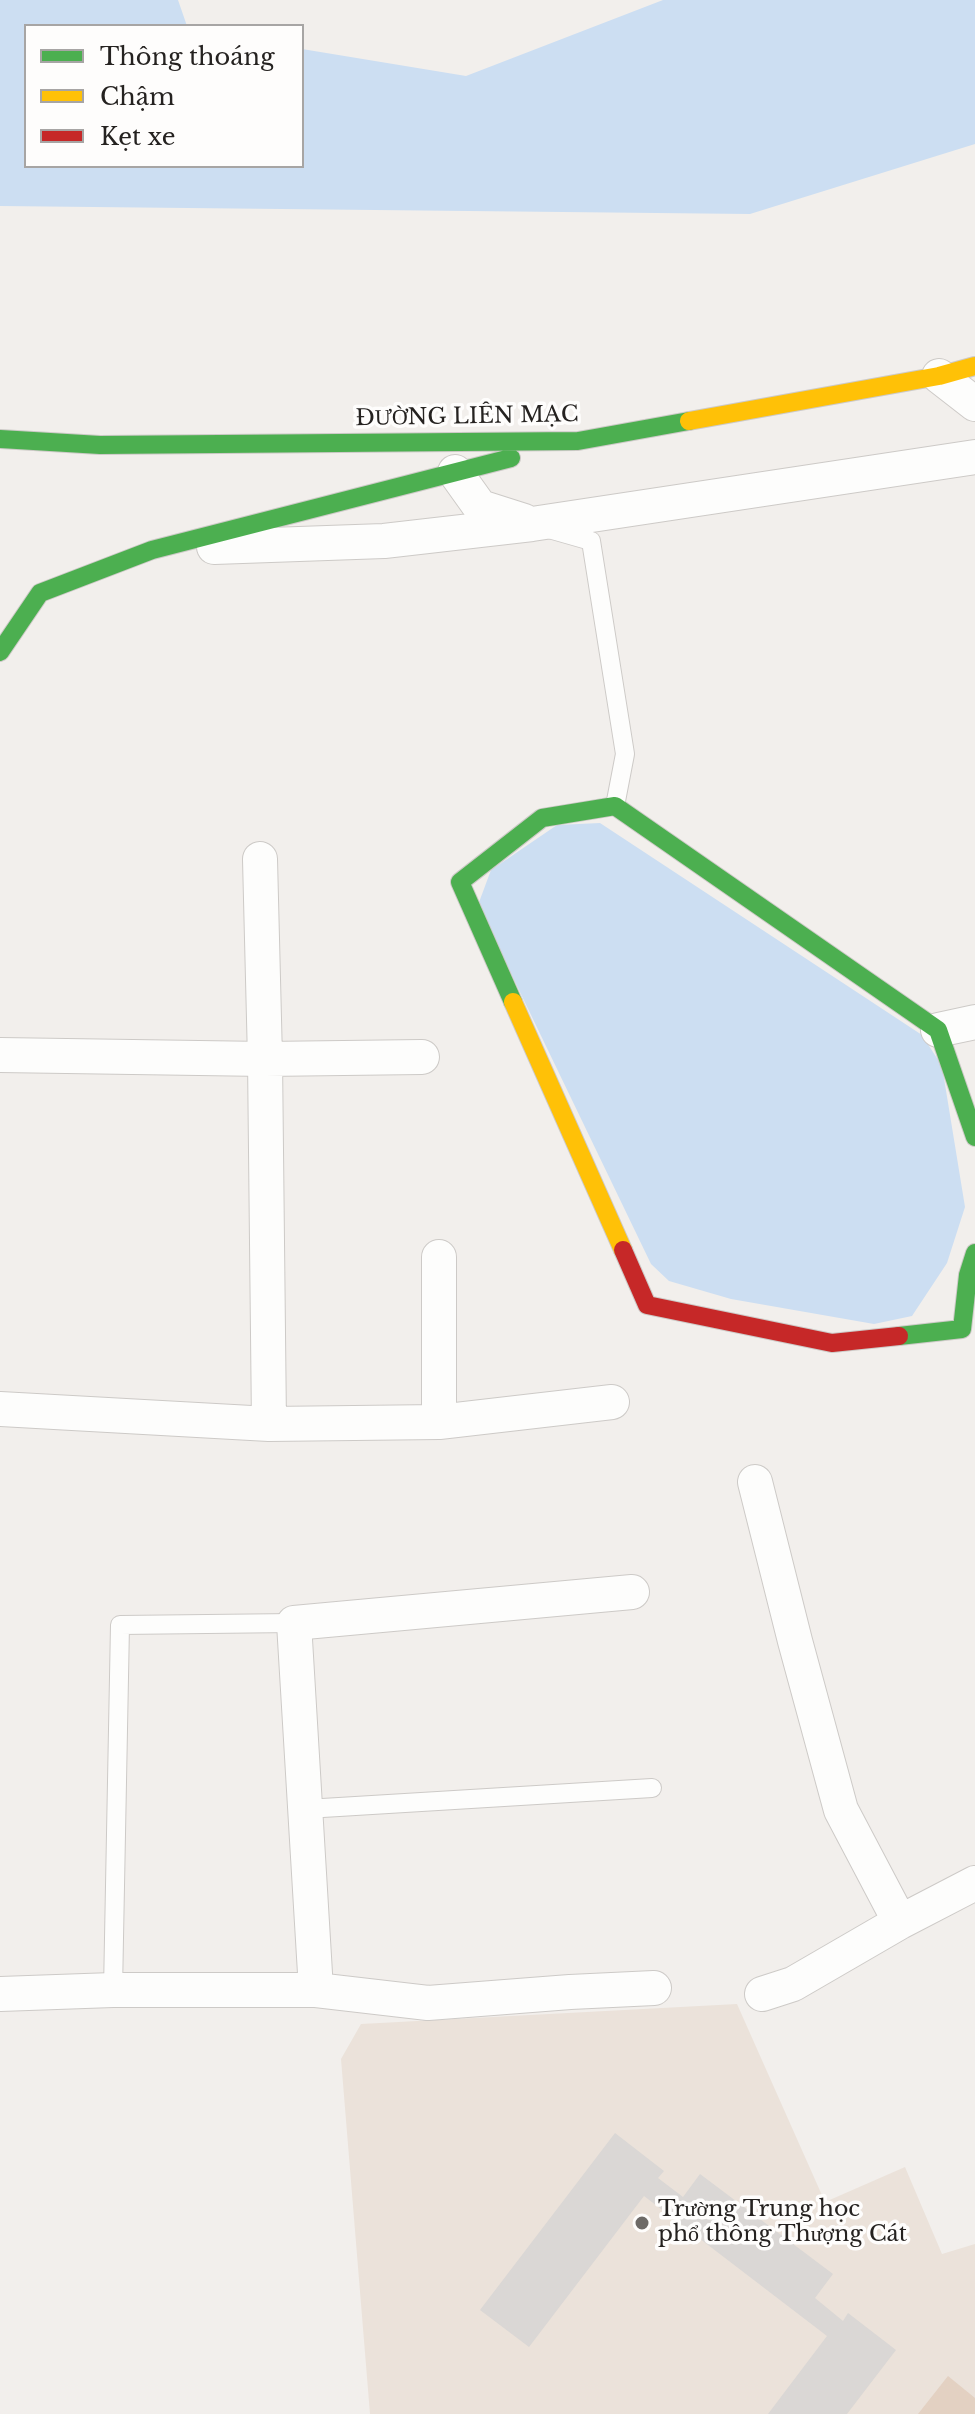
<!DOCTYPE html>
<html>
<head>
<meta charset="utf-8">
<style>
  body { margin:0 }
  #map { position:relative; width:975px; height:2414px; overflow:hidden; background:#f2efec; font-family:"Libre Baskerville",serif }
  canvas { display:block }
  .legend { position:absolute; left:24px; top:24px; width:280px; height:144px; box-sizing:border-box; background:#fefdfc; border:2px solid #a7a5a4; margin:0; padding:10px 14px; list-style:none; font-size:24px; color:#252220 }
  .legend li { display:flex; align-items:center; gap:16px; height:40px }
  .legend b { width:40px; border:2px solid #a7a5a4 }
</style>
</head>
<body>
<div id="map">
<canvas width="975" height="2414"></canvas>
<ul class="legend">
<li><b style="height:10px;background:#4caf50"></b>Thông thoáng</li>
<li><b style="height:10px;background:#ffc107"></b>Chậm</li>
<li><b style="height:10px;background:#c62828"></b>Kẹt xe</li>
</ul>
</div>
<script>
const c = document.querySelector('canvas').getContext('2d');
c.lineJoin = 'round';
function paint(path, color) { c.fillStyle = color; c.fill(path, 'evenodd'); }
const poly = rows => new Path2D(rows.map(r => 'M' + r).join(''));
function strokePath(path, color, width, dash) { c.strokeStyle = color; c.lineWidth = width; c.lineCap = dash ? 'butt' : 'round'; c.setLineDash(dash || []); c.stroke(path); }
function write(font, color, halo, rows, align = 'center') {
  c.font = font + ' "Libre Baskerville",serif'; c.lineWidth = 7; c.setLineDash([]); c.textBaseline = 'middle'; c.strokeStyle = halo; c.fillStyle = color; for (const [text, x, y, turn = 0] of rows) {
    c.save(); c.translate(x, y); c.rotate((+turn || 0) * Math.PI / 180); c.textAlign = isNaN(turn) ? turn : align; if (halo) c.strokeText(text, 0, 0); c.fillText(text, 0, 0); c.restore();
  }
}
paint(poly([
  [737,2004,825,2202,905,2167,942,2254,975,2244,975,2414,370,2414,341,2059,361,2024]
]), '#ebe2da');
paint(poly([
  [948,2376,975,2398,975,2414,918,2414]
]), '#e3d1c2');
paint(poly([
  [0,0,178,0,187,26,26,26,26,166,302,166,302,49,466,76,663,0,975,0,975,144,750,214,0,206],
  [600,823,922,1035,942,1066,965,1207,947,1263,912,1316,874,1324,731,1299,669,1281,651,1264,478,905,491,870,557,825]
]), '#ccdef2');
paint(poly([
  [615,2133,664,2171,658,2178,683,2197,700,2174,833,2274,815,2298,843,2321,848,2313,896,2350,847,2414,768,2414,827,2336,644,2196,529,2347,480,2310]
]), '#dad7d5');
const lane = poly([
  [549,529,591,541,625,754,615,806],
  [306,1809,652,1788],
  [113,1990,120,1625,294,1623]
]);
const street = poly([
  [939,376,975,404],
  [455,472,480,507,524,521],
  [214,547,384,541,532,524,975,457],
  [260,859,265,1059,269,1424],
  [938,1030,975,1022],
  [0,1055,265,1059,422,1057],
  [0,1409,269,1424,439,1422,439,1257],
  [439,1422,612,1402],
  [755,1482,795,1641,841,1810,900,1922],
  [316,1990,428,2003,570,1992,654,1988],
  [0,1994,113,1990,316,1990,294,1623,632,1592],
  [762,1994,793,1984,900,1922,975,1883]
]);
const fast = poly([
  [0,439,100,445,578,441,689,421],
  [0,652,40,593,152,550,511,458],
  [513,1002,460,882,542,818,615,806,938,1030,975,1137],
  [899,1336,962,1329,968,1275,975,1253]
]);
const slow = poly([
  [689,421,939,376,975,366],
  [513,1002,623,1250]
]);
const jam = poly([
  [623,1250,647,1305,832,1343,899,1336]
]);
strokePath(lane, '#cdcac7', 20);
strokePath(street, '#cdcac7', 36);
strokePath(fast, '#cdcac7', 20);
strokePath(slow, '#cdcac7', 20);
strokePath(jam, '#cdcac7', 20);
strokePath(lane, '#fdfdfc', 18);
strokePath(street, '#fdfdfc', 34);
strokePath(fast, '#4caf50', 18);
strokePath(slow, '#ffc107', 18);
strokePath(jam, '#c62828', 18);
for (const [x, y, r, color] of [
  [642,2223,8,"#6d6a67"]
]) { const dot = new Path2D(); dot.arc(x, y, r, 0, 2 * Math.PI); c.fillStyle = color; c.fill(dot); strokePath(dot, '#fefdfc', 3); }
write('22px', '#252220', '#fefdfc', [
  ["ĐƯỜNG LIÊN MẠC",467,417,-1]
]);
write('22px', '#252220', '#fefdfc', [
  ["Trường Trung học",658,2210],
  ["phổ thông Thượng Cát",658,2235]
], 'left');
</script>
</body>
</html>
